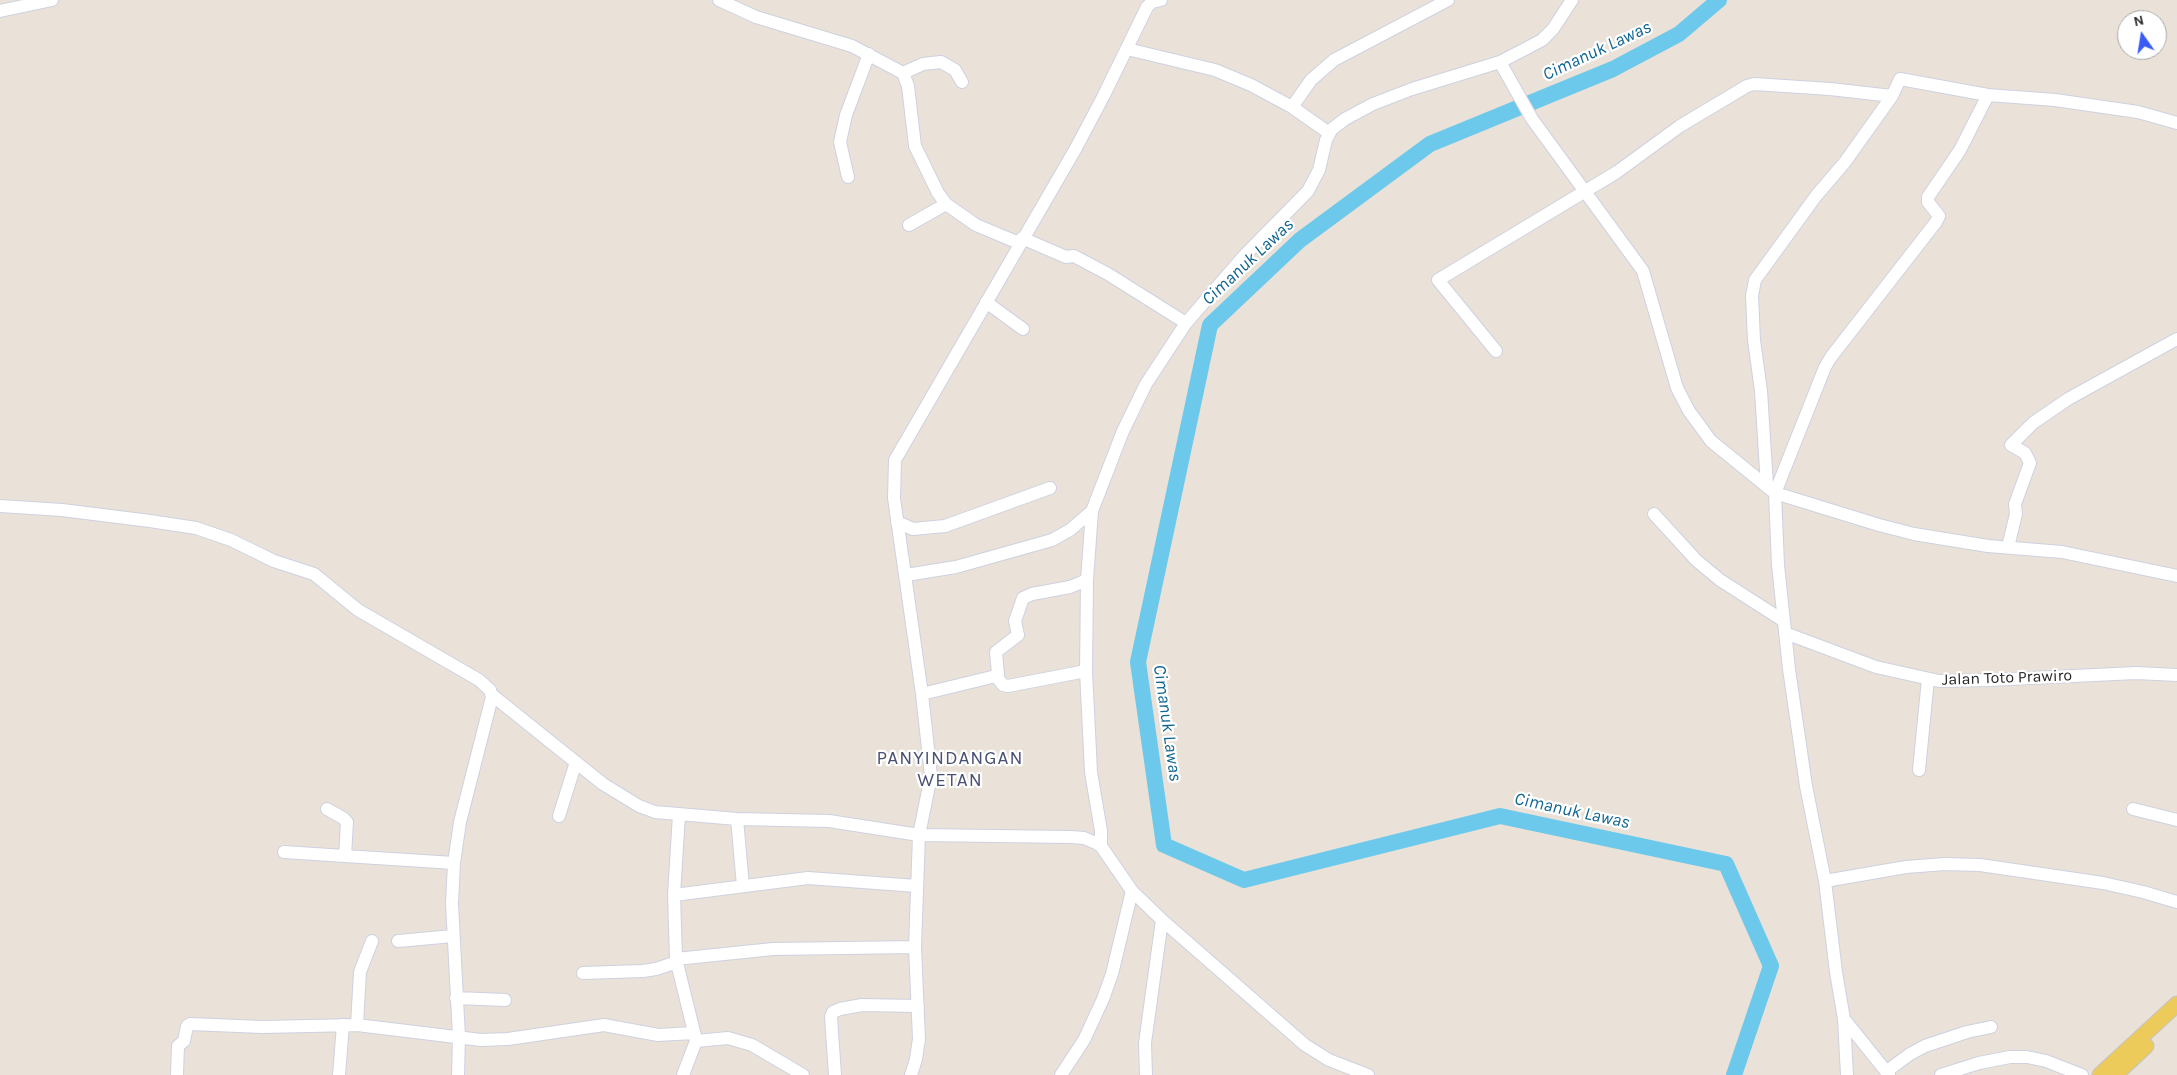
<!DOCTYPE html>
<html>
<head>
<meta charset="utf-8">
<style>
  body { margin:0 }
  #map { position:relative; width:2177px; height:1075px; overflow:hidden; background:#eae2d8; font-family:Karla,sans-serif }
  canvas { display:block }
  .north { position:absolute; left:2117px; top:10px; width:50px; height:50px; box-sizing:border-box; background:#fff; border:1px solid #a9a9a9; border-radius:50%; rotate:347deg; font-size:14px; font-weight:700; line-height:20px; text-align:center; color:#272727 }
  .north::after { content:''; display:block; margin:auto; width:18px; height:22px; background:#3a5cf5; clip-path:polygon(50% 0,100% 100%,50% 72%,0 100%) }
</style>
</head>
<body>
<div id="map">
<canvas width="2177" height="1075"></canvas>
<div class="north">N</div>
</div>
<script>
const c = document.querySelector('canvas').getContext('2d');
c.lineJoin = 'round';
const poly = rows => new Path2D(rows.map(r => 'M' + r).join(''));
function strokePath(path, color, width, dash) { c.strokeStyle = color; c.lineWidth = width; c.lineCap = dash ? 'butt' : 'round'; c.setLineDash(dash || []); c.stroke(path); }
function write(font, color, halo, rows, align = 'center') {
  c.font = font + ' Karla,sans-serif'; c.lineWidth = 4.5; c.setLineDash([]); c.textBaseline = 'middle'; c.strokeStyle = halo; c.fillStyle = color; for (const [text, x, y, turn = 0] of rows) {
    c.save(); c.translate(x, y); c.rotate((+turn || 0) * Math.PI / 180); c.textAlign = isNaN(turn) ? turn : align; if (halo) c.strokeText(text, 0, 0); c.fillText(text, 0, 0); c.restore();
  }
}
strokePath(poly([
  [1719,0,1679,34,1613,69,1430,144,1300,240,1210,325,1138,662,1164,845,1244,880,1500,816,1726,864,1771,966,1734,1075]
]), '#6cc9eb', 16);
const minor = poly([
  [719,0,756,17,852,46,903,73,908,86,915,146,938,193,946,204,976,225,1019,243],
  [0,11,52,0],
  [1127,49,1215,70,1251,85,1292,107,1329,133],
  [1500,62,1532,119,1643,271,1677,388,1689,411,1711,441,1775,493,1778,565,1789,669,1806,786,1825,881,1836,972,1844,1019,1889,1075],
  [903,73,923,64,941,62,955,70,962,82],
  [1988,95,1960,150,1928,197,1928,202,1939,216,1936,222,1831,357,1825,367,1775,493,1879,525,1914,534,1988,546,2062,552,2177,576],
  [1292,107,1311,80,1334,60,1448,0],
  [848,177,840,142,846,115,869,54],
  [909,225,946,204],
  [1022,238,1066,257,1074,256,1108,274,1186,323],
  [986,302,1023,329],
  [1496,351,1438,280,1617,172,1680,126,1747,86,1754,84,1830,89,1892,96],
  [1767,486,1761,391,1754,340,1752,296,1755,280,1816,196,1845,162,1892,96,1900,79,1988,95,2055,100,2138,112,2177,123],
  [0,506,62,510,150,521,196,528,231,540,274,561,314,574,358,610,479,680,490,690,492,697,460,822,454,863,452,903,459,1037,458,1075],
  [1654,514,1696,560,1720,580,1784,621],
  [897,522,913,529,945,526,1050,488],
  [2008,547,2016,514,2015,504,2030,463,2025,453,2011,445,2033,423,2068,399,2177,339],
  [906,575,956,567,1052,540,1070,530,1092,511],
  [1785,633,1876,667,1939,681,1990,680,2136,673,2177,675],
  [996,676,1003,685,1008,686,1086,671],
  [922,694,996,676,998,674,996,652,1018,635,1015,621,1023,598,1032,594,1070,587,1087,580],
  [492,695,603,784,639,806,655,812,737,819,829,821,919,835,1071,837,1084,838,1096,843,1101,846,1132,891,1162,920,1305,1045,1329,1060,1368,1075],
  [1919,770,1928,679],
  [327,809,343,818,347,822,345,856,454,863],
  [2133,809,2177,820],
  [679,815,674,895,676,959,696,1040],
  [559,816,576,762],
  [737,819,743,886],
  [1101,846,1101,831,1091,772,1086,671,1087,580,1092,511,1123,431,1146,384,1186,323,1244,256,1308,191,1319,170,1326,140,1332,129,1345,119,1373,104,1412,89,1500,62,1527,48,1542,40,1553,29,1572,0],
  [284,852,345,856],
  [1825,881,1906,867,1945,864,1980,865,2103,883,2143,892,2177,902],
  [674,895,808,878,917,886],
  [398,941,453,936],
  [676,959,773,949,915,947],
  [583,973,643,971,656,969,677,962],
  [456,998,505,1000],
  [1844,1019,1847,1075],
  [357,1025,360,972,372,941],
  [1887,1071,1910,1054,1925,1046,1967,1032,1991,1027],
  [177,1075,178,1046,184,1041,187,1026,190,1024,262,1027,357,1025,481,1040,508,1039,604,1025,658,1035,694,1033],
  [339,1075,343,1025],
  [683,1075,696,1041,728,1038,752,1045,803,1075],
  [835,1075,831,1017,833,1012,840,1009,862,1005,918,1006],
  [911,1075,916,1059,919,1039,915,947,919,835,931,776,922,694,894,498,895,460,1076,148,1103,97,1147,7,1152,2,1161,0],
  [1061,1075,1084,1040,1103,999,1112,974,1132,891],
  [1146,1075,1145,1043,1162,920],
  [1941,1075,1979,1063,2010,1057,2027,1057,2046,1061,2082,1075]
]);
const major = poly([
  [2100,1075,2177,1004],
  [2115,1075,2146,1046]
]);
strokePath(minor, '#ced1e0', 14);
strokePath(major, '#c3c3c3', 17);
strokePath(minor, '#fff', 12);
strokePath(major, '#edcb5a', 15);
write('16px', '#272727', '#fff', [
  ["Jalan Toto Prawiro",2007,678,-2]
]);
write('italic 18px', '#106592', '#fff', [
  ["Cimanuk Lawas",1597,51,-25],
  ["Cimanuk Lawas",1248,262,-43],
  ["Cimanuk Lawas",1167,723,82],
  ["Cimanuk Lawas",1572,811,12]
]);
c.letterSpacing = '1px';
write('19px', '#495176', '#fff', [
  ["PANYINDANGAN",950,759],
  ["WETAN",950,781]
]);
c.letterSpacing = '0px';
</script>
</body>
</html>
